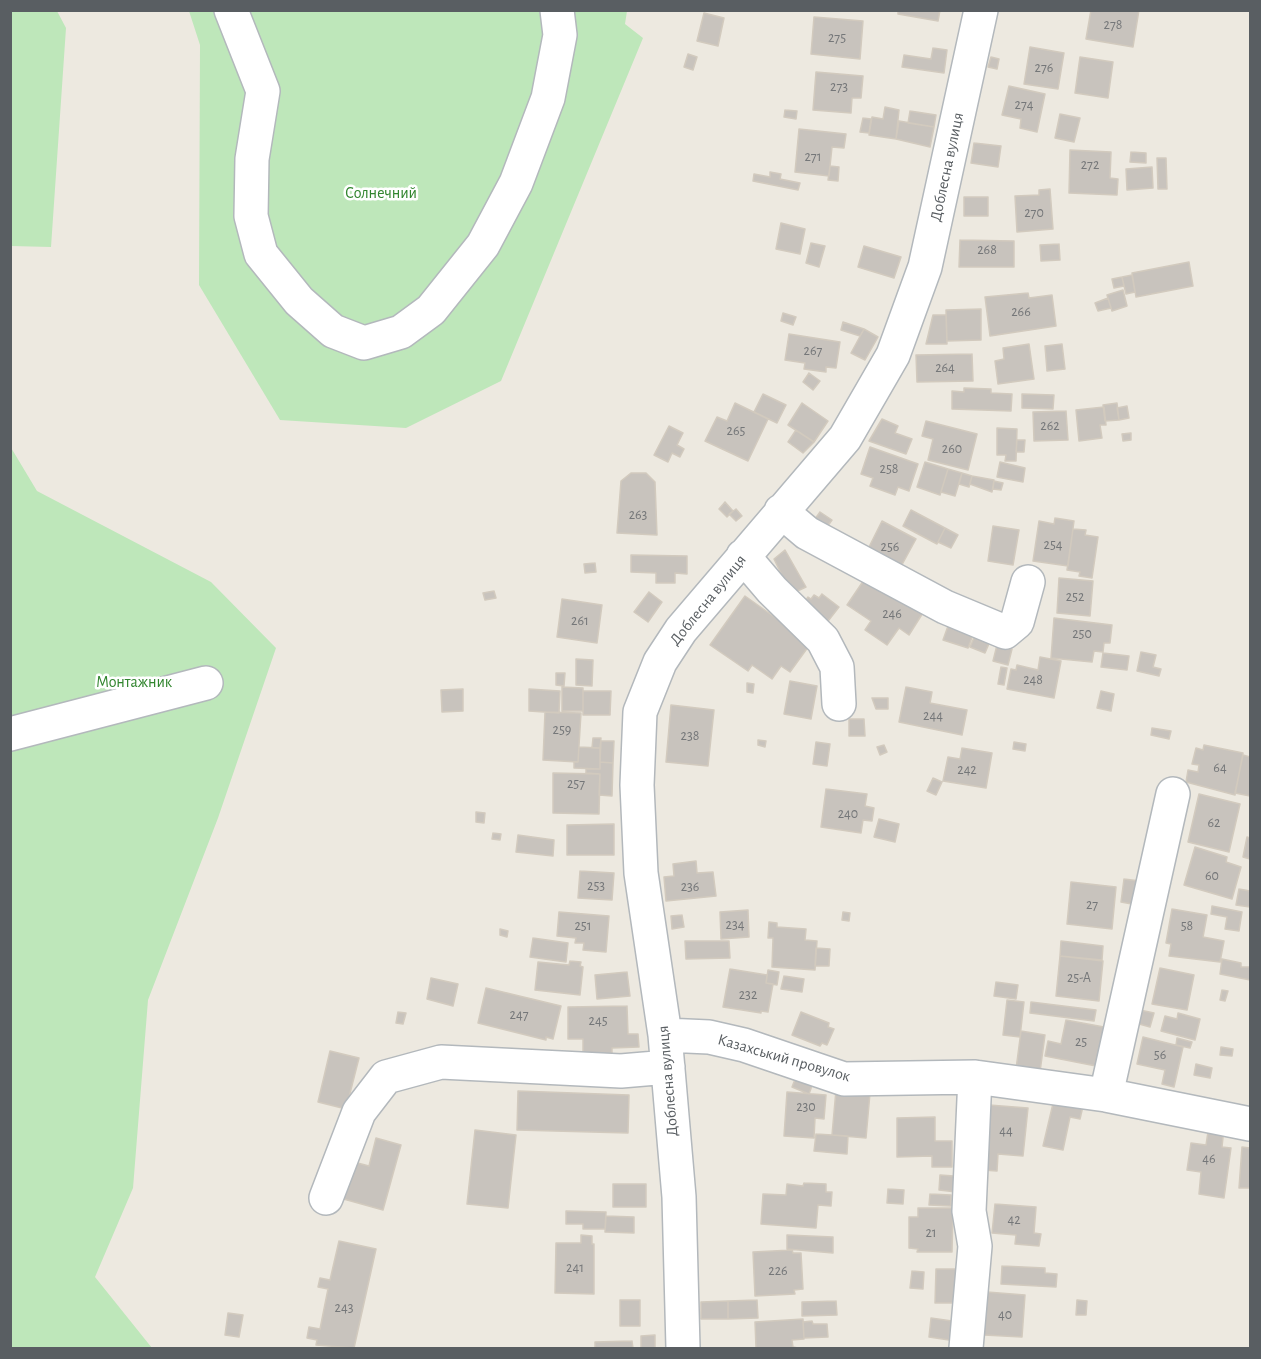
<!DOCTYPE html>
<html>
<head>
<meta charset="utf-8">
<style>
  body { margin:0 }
  #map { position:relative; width:1261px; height:1359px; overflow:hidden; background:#ede9e0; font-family:"Alegreya Sans",sans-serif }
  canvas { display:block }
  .frame { position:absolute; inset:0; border:12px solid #595e62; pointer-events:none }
</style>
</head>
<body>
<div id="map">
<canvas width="1261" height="1359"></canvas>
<div class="frame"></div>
</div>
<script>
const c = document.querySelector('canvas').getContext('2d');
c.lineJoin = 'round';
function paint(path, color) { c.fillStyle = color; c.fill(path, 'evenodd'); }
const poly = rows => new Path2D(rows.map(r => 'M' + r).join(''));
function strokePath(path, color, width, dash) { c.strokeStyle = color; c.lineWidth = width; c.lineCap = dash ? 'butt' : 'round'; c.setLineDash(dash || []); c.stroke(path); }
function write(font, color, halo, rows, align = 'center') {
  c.font = font + ' "Alegreya Sans",sans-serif'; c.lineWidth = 5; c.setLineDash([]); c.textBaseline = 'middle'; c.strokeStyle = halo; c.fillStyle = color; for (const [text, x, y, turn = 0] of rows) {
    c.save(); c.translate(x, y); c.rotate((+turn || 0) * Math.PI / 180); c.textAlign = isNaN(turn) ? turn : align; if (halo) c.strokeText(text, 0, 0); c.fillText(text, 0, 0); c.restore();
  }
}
paint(poly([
  [11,10,57,11,66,28,51,247,11,246],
  [189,11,627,11,625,24,643,38,501,381,406,428,280,420,199,285,200,45],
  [10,446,37,491,211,582,276,648,218,818,148,1000,133,1188,95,1277,152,1348,11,1348]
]), '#bee7ba');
const building = poly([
  [898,10,940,10,938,21,898,14,898,10],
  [1091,10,1139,10,1133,47,1086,39,1091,10],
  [704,13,724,18,718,46,697,41,704,13],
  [814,17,863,21,860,59,811,54,814,17],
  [1030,47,1064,53,1058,89,1024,84,1030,47],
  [933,48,947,50,944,73,902,67,904,55,931,59,933,48],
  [688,54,697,57,693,70,684,67,688,54],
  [991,57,999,59,997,69,988,67,991,57],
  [1080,57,1113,62,1108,98,1075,93,1080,57],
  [816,72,863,76,861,98,852,98,851,113,813,110,816,72],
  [1009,86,1045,94,1037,132,1020,128,1021,119,1002,115,1009,86],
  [885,107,899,110,896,139,869,135,872,117,883,119,885,107],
  [785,110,797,111,796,119,784,117,785,110],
  [910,111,936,115,934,127,908,123,910,111],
  [1060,114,1080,118,1074,142,1055,138,1060,114],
  [863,118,871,119,869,133,860,132,863,118],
  [899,121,934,127,930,147,896,139,899,121],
  [799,129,846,134,844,148,832,147,829,176,795,172,799,129],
  [974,143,1001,146,998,167,971,163,974,143],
  [1070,150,1111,152,1110,178,1118,179,1117,195,1069,193,1070,150],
  [1131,152,1146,153,1146,163,1130,162,1131,152],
  [1157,158,1166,158,1167,189,1158,189,1157,158],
  [830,166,839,167,838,181,828,180,830,166],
  [1152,167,1153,188,1127,190,1126,169,1152,167],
  [770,172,781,174,780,179,800,183,798,190,753,181,754,174,770,177,770,172],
  [1050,189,1053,229,1017,232,1015,196,1039,195,1039,190,1050,189],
  [964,197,988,197,988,216,964,216,964,197],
  [781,223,805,229,800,254,776,249,781,223],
  [960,240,1014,241,1014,267,959,267,960,240],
  [811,243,825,246,819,267,806,263,811,243],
  [1059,244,1060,260,1041,261,1040,245,1059,244],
  [864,246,901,257,894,278,858,267,864,246],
  [1189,262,1193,286,1136,297,1132,273,1189,262],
  [1132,275,1135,292,1126,294,1122,277,1132,275],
  [1122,277,1124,286,1114,288,1112,279,1122,277],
  [1123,290,1127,306,1112,311,1107,295,1123,290],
  [1028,293,1029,298,1052,295,1056,326,990,336,985,297,1028,293],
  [1108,298,1111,308,1098,311,1095,303,1108,298],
  [981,309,981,340,947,341,946,310,981,309],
  [783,313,796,317,793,325,781,321,783,313],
  [933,315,946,315,947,344,926,344,933,315],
  [843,322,864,329,860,336,841,330,843,322],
  [864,329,878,337,865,360,851,353,864,329],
  [789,334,840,342,836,368,826,367,826,372,804,369,805,363,785,360,789,334],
  [1029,344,1034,379,998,384,995,361,1004,359,1003,348,1029,344],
  [1062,344,1065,369,1047,371,1045,346,1062,344],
  [972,354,973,381,917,382,916,355,972,354],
  [809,373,820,381,813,390,803,382,809,373],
  [964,388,991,389,991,393,1012,394,1011,411,952,409,952,391,964,392,964,388],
  [763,394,786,405,777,423,754,412,763,394],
  [1022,394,1054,395,1053,409,1022,408,1022,394],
  [735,403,768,419,748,461,705,441,717,417,727,421,735,403],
  [802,403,828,421,814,442,788,425,802,403],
  [1117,403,1119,420,1105,421,1103,405,1117,403],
  [1127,406,1129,418,1119,420,1117,408,1127,406],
  [1104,407,1106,425,1100,425,1102,438,1079,441,1076,410,1104,407],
  [1066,411,1068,440,1034,441,1033,412,1066,411],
  [882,419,898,426,895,433,912,439,906,454,869,441,882,419],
  [926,421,977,434,968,470,928,460,933,439,922,436,926,421],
  [669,426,683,433,677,445,684,449,680,457,672,453,668,462,654,455,669,426],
  [997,428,1017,429,1016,461,1005,461,1006,455,997,455,997,428],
  [796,430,814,442,803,453,788,442,796,430],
  [1131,433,1131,440,1123,441,1122,434,1131,433],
  [1017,440,1025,440,1024,452,1016,452,1017,440],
  [870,447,918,464,909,491,898,487,895,495,870,486,873,478,861,474,870,447],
  [925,462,948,469,940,495,917,487,925,462],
  [1000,462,1025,468,1023,482,997,477,1000,462],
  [948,469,962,473,955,496,941,492,948,469],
  [631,473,646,473,655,482,657,535,617,533,621,481,631,473],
  [962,473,972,476,969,487,959,484,962,473],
  [972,476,994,480,992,492,970,484,972,476],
  [994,481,1003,483,1001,490,993,489,994,481],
  [725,502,733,511,727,517,719,509,725,502],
  [736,509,742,516,736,521,729,514,736,509],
  [911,510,945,528,937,544,903,526,911,510],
  [820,512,832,520,822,534,810,526,820,512],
  [1055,518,1074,521,1068,566,1033,561,1039,521,1054,524,1055,518],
  [882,521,916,539,898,572,865,555,882,521],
  [993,526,1019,530,1013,565,988,561,993,526],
  [945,528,958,535,951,548,938,542,945,528],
  [1073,529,1086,530,1085,535,1098,537,1092,578,1079,576,1080,572,1067,570,1073,529],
  [785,550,806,587,791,594,774,559,785,550],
  [631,555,687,556,687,574,675,573,675,583,656,583,656,573,631,572,631,555],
  [595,563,596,572,585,573,584,564,595,563],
  [866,577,926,608,909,635,899,628,887,645,865,630,871,621,847,605,866,577],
  [1059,578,1093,581,1090,616,1057,613,1059,578],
  [494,591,496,598,485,600,483,593,494,591],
  [649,592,662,602,648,622,634,612,649,592],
  [822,594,839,607,825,625,801,607,808,597,811,599,814,595,819,598,822,594],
  [745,596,811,643,790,672,781,666,772,679,752,665,748,671,710,645,745,596],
  [562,599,602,605,597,643,557,637,562,599],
  [1054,618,1112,625,1110,643,1104,643,1103,652,1094,651,1092,662,1051,658,1054,618],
  [948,626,973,635,968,648,943,640,948,626],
  [979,626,994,632,985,653,970,647,979,626],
  [997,645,1012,649,1008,665,993,661,997,645],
  [1141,652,1156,655,1153,667,1161,669,1159,676,1137,671,1141,652],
  [1103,653,1129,656,1127,670,1101,667,1103,653],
  [1040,657,1061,661,1054,698,1007,689,1011,669,1016,670,1017,665,1038,670,1040,657],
  [576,659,593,660,592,686,576,685,576,659],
  [1001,667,1007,668,1004,685,998,684,1001,667],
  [556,673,565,673,564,686,556,685,556,673],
  [790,681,817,686,811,719,784,714,790,681],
  [747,683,754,684,753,693,747,692,747,683],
  [562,687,583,688,583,711,562,711,562,687],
  [906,687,932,692,930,703,967,710,962,735,899,722,906,687],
  [463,689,463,711,442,712,441,690,463,689],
  [529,689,560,691,559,713,529,711,529,689],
  [583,691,611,691,610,715,583,715,583,691],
  [1101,691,1114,694,1111,711,1097,708,1101,691],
  [872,698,888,698,888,709,876,709,872,698],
  [671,705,714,710,708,766,666,762,671,705],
  [545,712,581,713,578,762,543,760,545,712],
  [849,719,864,719,865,736,849,736,849,719],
  [1152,728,1171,731,1169,739,1151,735,1152,728],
  [593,738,601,738,600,748,592,748,593,738],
  [758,740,766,741,765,747,758,745,758,740],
  [601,741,614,741,613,763,600,762,601,741],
  [816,742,830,744,827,766,813,764,816,742],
  [1014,742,1026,744,1025,751,1013,749,1014,742],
  [884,745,887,752,880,755,877,747,884,745],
  [1204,745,1243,753,1235,795,1186,782,1188,770,1198,772,1199,765,1192,764,1196,748,1203,750,1204,745],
  [579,747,600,748,600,769,574,768,574,762,578,762,579,747],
  [962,748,992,753,986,788,943,781,948,757,960,759,962,748],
  [1243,755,1250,757,1250,796,1235,793,1243,755],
  [600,762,613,763,612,796,599,795,600,774,586,773,586,769,600,769,600,762],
  [553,773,600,774,599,814,553,813,553,773],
  [933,778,942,782,936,795,927,791,933,778],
  [826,789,867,794,865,806,874,808,872,821,863,820,861,833,821,827,826,789],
  [1199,794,1240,804,1229,852,1188,842,1199,794],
  [476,812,485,813,484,823,476,822,476,812],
  [879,819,899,824,895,842,874,837,879,819],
  [614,824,614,855,567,855,567,825,614,824],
  [493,833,501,834,500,840,492,839,493,833],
  [518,835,554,840,553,856,516,852,518,835],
  [1247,837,1250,838,1250,859,1243,857,1247,837],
  [1195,847,1227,857,1226,862,1241,867,1232,899,1184,885,1195,847],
  [696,861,697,873,713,872,716,896,666,901,664,877,674,876,673,864,696,861],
  [580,871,614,873,612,900,578,898,580,871],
  [1124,879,1140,881,1137,905,1121,902,1124,879],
  [1071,882,1116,887,1112,929,1067,924,1071,882],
  [1239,889,1250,891,1250,907,1236,905,1239,889],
  [1212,906,1242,912,1239,931,1225,929,1227,917,1211,914,1212,906],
  [1172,909,1207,915,1203,937,1224,941,1220,962,1169,956,1171,944,1166,943,1172,909],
  [748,910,749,937,721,939,720,912,748,910],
  [559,912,609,916,606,952,583,950,584,943,575,943,576,938,557,936,559,912],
  [843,912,850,913,849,921,842,920,843,912],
  [682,915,684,927,672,929,671,916,682,915],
  [769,922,777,923,777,927,806,929,805,940,817,941,815,970,772,967,773,938,768,938,769,922],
  [500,929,508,931,507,937,500,935,500,929],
  [533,938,568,943,566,962,530,957,533,938],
  [685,941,729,941,730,958,686,959,685,941],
  [1061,941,1103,946,1102,960,1060,956,1061,941],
  [816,948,830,949,829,966,815,966,816,948],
  [1060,956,1103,961,1099,1001,1056,996,1060,956],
  [1222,959,1241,963,1241,967,1250,967,1250,980,1220,974,1222,959],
  [570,961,581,962,580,966,583,967,580,995,535,990,538,962,569,965,570,961],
  [1160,968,1194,975,1187,1010,1152,1004,1160,968],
  [730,969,767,975,766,983,773,984,768,1012,761,1011,761,1013,723,1007,730,969],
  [768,970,779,972,777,985,766,983,768,970],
  [627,972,630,996,597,999,595,975,627,972],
  [784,976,804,979,802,992,781,989,784,976],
  [431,978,458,984,453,1006,427,999,431,978],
  [996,982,1018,985,1016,999,994,996,996,982],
  [486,988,561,1006,553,1039,546,1037,546,1040,478,1023,486,988],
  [1222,990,1228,991,1225,1001,1220,1000,1222,990],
  [1007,1000,1024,1002,1020,1037,1003,1035,1007,1000],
  [1031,1002,1096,1010,1094,1021,1030,1013,1031,1002],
  [627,1006,628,1034,638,1034,639,1047,612,1048,612,1053,583,1054,583,1039,568,1039,568,1007,627,1006],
  [1135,1009,1154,1013,1150,1027,1132,1022,1135,1009],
  [398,1012,406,1013,403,1024,396,1023,398,1012],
  [801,1012,829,1023,828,1027,834,1029,827,1045,822,1043,820,1046,792,1035,801,1012],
  [1178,1013,1200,1019,1195,1040,1161,1031,1165,1016,1177,1019,1178,1013],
  [1066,1020,1104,1027,1096,1066,1045,1056,1048,1041,1061,1044,1066,1020],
  [1021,1031,1045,1035,1040,1072,1016,1069,1021,1031],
  [1143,1037,1183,1047,1174,1087,1162,1084,1165,1070,1137,1064,1143,1037],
  [1177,1038,1192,1042,1190,1048,1176,1045,1177,1038],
  [1221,1047,1233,1049,1232,1056,1220,1055,1221,1047],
  [330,1051,359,1058,346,1109,318,1102,330,1051],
  [1196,1064,1212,1068,1210,1078,1194,1075,1196,1064],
  [796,1077,813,1083,809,1094,792,1087,796,1077],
  [836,1090,870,1093,866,1138,832,1135,836,1090],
  [518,1091,629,1095,628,1133,517,1130,518,1091],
  [787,1092,826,1095,824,1119,815,1118,814,1138,784,1136,787,1092],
  [1055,1095,1084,1102,1080,1119,1070,1117,1063,1150,1043,1146,1055,1095],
  [989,1105,1028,1108,1023,1156,998,1154,997,1171,983,1170,989,1105],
  [935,1117,935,1141,952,1141,952,1167,932,1167,932,1156,897,1157,897,1118,935,1117],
  [1209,1125,1224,1128,1222,1147,1231,1148,1224,1198,1199,1194,1201,1172,1187,1170,1191,1143,1206,1145,1209,1125],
  [475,1130,516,1135,508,1208,467,1204,475,1130],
  [816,1134,848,1136,847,1154,814,1151,816,1134],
  [376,1138,401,1145,383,1210,340,1198,350,1161,369,1166,376,1138],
  [1242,1147,1250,1148,1250,1188,1239,1188,1242,1147],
  [954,1170,967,1172,965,1193,939,1190,940,1175,954,1176,954,1170],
  [804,1183,826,1184,826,1192,832,1192,831,1206,818,1205,816,1228,761,1224,763,1194,786,1195,787,1184,803,1186,804,1183],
  [613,1184,646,1184,646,1207,613,1207,613,1184],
  [888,1189,904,1190,903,1204,887,1203,888,1189],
  [930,1194,951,1195,951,1206,929,1205,930,1194],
  [995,1204,1036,1207,1034,1233,1041,1234,1039,1246,1015,1244,1016,1235,992,1233,995,1204],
  [918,1208,953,1208,952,1252,917,1252,918,1249,909,1248,909,1217,918,1217,918,1208],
  [566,1211,606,1212,605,1229,583,1229,583,1224,566,1224,566,1211],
  [606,1216,634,1217,634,1233,605,1232,606,1216],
  [581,1235,592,1236,592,1244,594,1244,594,1294,555,1293,556,1243,581,1243,581,1235],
  [787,1235,833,1237,833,1253,787,1249,787,1235],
  [339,1241,376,1249,354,1348,316,1345,317,1340,307,1338,309,1327,320,1329,328,1289,318,1287,320,1278,330,1280,339,1241],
  [792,1250,793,1253,801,1253,803,1289,794,1290,795,1294,755,1296,753,1252,792,1250],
  [1002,1266,1045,1268,1045,1273,1057,1274,1056,1287,1001,1284,1002,1266],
  [936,1269,958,1269,957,1303,935,1303,936,1269],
  [912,1271,924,1272,923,1289,910,1288,912,1271],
  [987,1292,1025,1295,1022,1337,984,1335,987,1292],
  [620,1300,640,1300,640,1326,620,1326,620,1300],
  [757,1300,758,1318,728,1319,728,1301,757,1300],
  [1077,1300,1087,1301,1086,1315,1076,1315,1077,1300],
  [728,1301,728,1319,701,1319,701,1302,728,1301],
  [836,1301,837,1315,802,1316,802,1302,836,1301],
  [228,1313,243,1315,239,1337,225,1335,228,1313],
  [931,1318,952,1321,949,1340,929,1337,931,1318],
  [803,1319,804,1339,792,1340,793,1347,798,1348,756,1348,755,1322,803,1319],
  [812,1321,813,1324,827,1324,828,1337,804,1338,803,1322,812,1321],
  [655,1335,655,1348,641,1348,641,1336,655,1335],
  [632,1341,633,1348,595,1348,595,1342,632,1341]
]);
paint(building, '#c8c3bd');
strokePath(building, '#d2cabe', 1.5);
const minor = poly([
  [231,10,263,91,252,159,251,216,261,254,299,301,333,331,364,343,401,332,431,310,483,245,516,183,548,98,560,35,557,10],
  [781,511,807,533,945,607,1005,632,1017,622,1028,582],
  [743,556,772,590,823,640,837,667,839,704],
  [10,734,206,683],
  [665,1035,709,1037,744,1045,844,1079,975,1077,1106,1095,1250,1124],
  [1106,1095,1173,794],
  [326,1198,359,1112,386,1077,441,1062,621,1071,668,1067],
  [683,1348,679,1197,665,1035,641,873,637,785,640,712,660,662,681,630,845,438,893,355,925,267,981,10],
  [966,1348,975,1246,969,1211,975,1077]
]);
strokePath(minor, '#b3b8bc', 36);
strokePath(minor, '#fff', 33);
write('14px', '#757779', null, [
  ["278",1113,25],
  ["275",837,38],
  ["276",1044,68],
  ["273",839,87],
  ["274",1024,105],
  ["271",813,157],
  ["272",1090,165],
  ["270",1034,213],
  ["268",987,250],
  ["266",1021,312],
  ["267",813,351],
  ["264",945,368],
  ["262",1050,426],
  ["265",736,431],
  ["260",952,449],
  ["258",889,469],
  ["263",638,515],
  ["254",1053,545],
  ["256",890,547],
  ["252",1075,597],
  ["246",892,614],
  ["261",580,621],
  ["250",1082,634],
  ["248",1033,680],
  ["244",933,716],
  ["259",562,730],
  ["238",690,736],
  ["64",1220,768],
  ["242",967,770],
  ["257",576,784],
  ["240",848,814],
  ["62",1214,823],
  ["60",1212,876],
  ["253",596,886],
  ["236",690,887],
  ["27",1092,905],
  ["234",735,925],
  ["251",583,926],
  ["58",1187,926],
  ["25-А",1079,978],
  ["232",748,995],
  ["247",519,1015],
  ["245",598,1021],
  ["25",1081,1042],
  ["56",1160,1055],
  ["230",806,1107],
  ["44",1006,1131],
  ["46",1209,1159],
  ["42",1014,1220],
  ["21",931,1233],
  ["241",575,1268],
  ["226",778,1271],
  ["243",344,1308],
  ["40",1005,1315]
]);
write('16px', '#595e62', '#fff', [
  ["Доблесна вулиця",947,167,-78],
  ["Доблесна вулиця",708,600,-51],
  ["Казахський провулок",784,1058,16],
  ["Доблесна вулиця",668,1081,-95]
]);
write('16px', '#31852e', '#fff', [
  ["Солнечний",381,193],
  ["Монтажник",134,682]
]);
</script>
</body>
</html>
